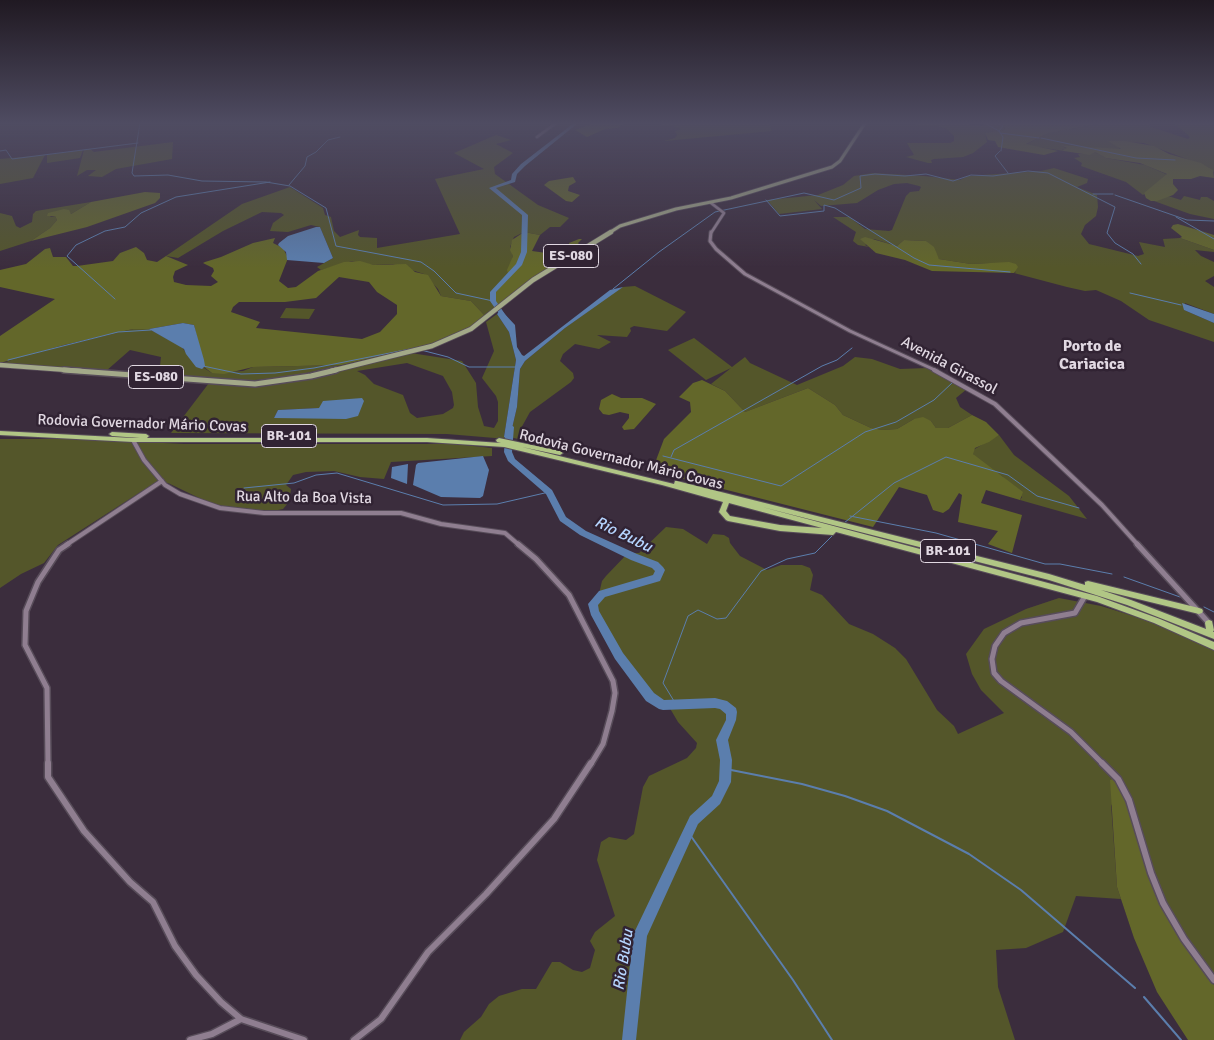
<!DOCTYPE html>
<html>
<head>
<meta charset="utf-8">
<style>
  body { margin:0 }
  canvas { display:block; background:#3b2d3d }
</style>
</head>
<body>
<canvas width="1214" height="1040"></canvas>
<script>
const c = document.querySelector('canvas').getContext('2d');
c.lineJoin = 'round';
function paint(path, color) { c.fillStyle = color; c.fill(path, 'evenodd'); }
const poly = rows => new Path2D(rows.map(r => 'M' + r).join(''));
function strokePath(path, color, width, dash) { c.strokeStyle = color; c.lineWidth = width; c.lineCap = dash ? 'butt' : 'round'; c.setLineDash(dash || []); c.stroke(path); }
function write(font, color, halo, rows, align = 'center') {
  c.font = font + ' Signika,sans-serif'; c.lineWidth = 5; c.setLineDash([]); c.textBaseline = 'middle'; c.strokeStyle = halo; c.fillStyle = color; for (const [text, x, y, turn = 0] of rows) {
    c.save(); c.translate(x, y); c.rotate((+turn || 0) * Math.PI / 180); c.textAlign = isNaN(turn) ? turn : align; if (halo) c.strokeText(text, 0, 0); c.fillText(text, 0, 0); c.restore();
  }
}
paint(poly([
  [663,123,769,123,772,131,664,141,675,138,677,135,675,131,680,129,669,125,659,125],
  [912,123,964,123,977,126,984,125,982,123,999,123,1005,127,1004,130,985,133,987,142,973,153,963,157,934,159,931,160,932,163,928,163,906,157,914,155,907,143,950,143,954,141,954,136,947,129,938,126,918,126],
  [1105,123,1152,123,1148,126,1188,139,1190,137,1187,134,1174,124,1214,123,1214,172,1208,167,1144,143,1109,141,1118,146,1120,150,1061,145,1067,149,1062,149,1064,151,1025,145,1048,133],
  [496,135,511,140,496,144,513,153,494,167,495,174,538,205,569,218,560,227,550,227,540,235,524,232,514,237,510,247,513,256,508,274,509,277,495,290,496,303,500,305,486,317,471,301,441,296,438,289,424,274,393,264,374,265,352,261,321,270,317,267,333,258,320,227,311,225,288,232,270,231,273,223,284,215,281,213,262,212,223,231,178,258,166,256,242,204,290,187,323,208,325,215,331,217,334,231,340,237,359,230,358,235,360,237,377,238,377,248,460,234,435,179,484,169,454,153],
  [173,142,172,159,116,169,102,177,88,176,96,170,87,170,77,176,84,150,90,149,94,152],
  [83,150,80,158,47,163,47,155],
  [1093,151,1106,158,1145,165,1168,175,1143,195,1126,182,1081,166,1082,163,1074,158,1080,157,1078,154,1092,154],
  [45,155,33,178,0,184,0,159],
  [1054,168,1088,179,1087,183,1077,187,1097,195,1098,207,1096,216,1085,225,1081,234,1089,244,1138,256,1144,254,1139,242,1165,247,1163,239,1180,238,1214,250,1214,252,1195,250,1201,256,1214,262,1214,276,1205,281,1214,287,1214,314,1185,303,1184,310,1214,323,1214,342,1149,320,1121,301,1096,290,1085,291,1067,287,1014,273,1016,272,991,263,971,264,939,259,926,241,904,240,897,246,874,239,865,245,869,247,858,245,853,241,856,232,833,217,849,217,865,229,889,231,892,230,906,196,910,192,919,191,921,187,919,186,907,183,894,184,878,190,857,203,821,206,814,200,822,209,779,214,767,200,818,195,843,185,854,176,873,173,924,176,960,180,968,176,1041,171],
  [1168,196,1181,200,1184,196,1200,200,1201,197,1207,197,1214,201,1214,219,1190,214,1154,201],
  [91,202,71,214,67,210,55,212,50,217,55,216,57,220,50,228,31,241,0,251,0,213,12,216,16,226,20,228,32,222,33,214,36,211],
  [635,286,686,312,667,331,634,326,630,328,631,331,627,337,597,335,611,342,599,349,575,344,563,354,560,361,573,373,574,378,571,382,530,412,520,430,518,439,510,437,517,407,520,369,525,361,565,328,610,295,623,287],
  [286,308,315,309,309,319,280,318],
  [497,314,509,332,516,360,504,437,507,439,447,434,171,433,209,383,274,384,411,353,462,361,476,383,478,407,484,426,494,428,498,421,498,402,496,396,482,378,494,351,486,322],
  [407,363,443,376,452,392,454,405,453,408,443,414,417,418,410,413,403,395,374,384,365,375,357,371],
  [319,408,315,418,274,418,278,410],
  [133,329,149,329,182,347,191,360,212,373,243,371,253,367,342,365,284,378,240,381,159,375,161,357,130,350,106,371,1,364,24,355],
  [694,338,732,367,745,357,750,363,797,385,843,366,855,357,872,359,900,369,928,368,967,389,956,398,960,407,972,415,948,428,936,428,931,421,914,419,897,429,883,430,871,428,843,415,835,405,808,388,745,412,725,391,711,384,731,368,706,380,668,350],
  [999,435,1014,455,1069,496,1087,519,1020,500,1022,497,1002,476,977,460,973,454,973,450],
  [0,439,80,439,184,444,454,444,492,448,492,456,391,462,384,479,360,477,334,471,306,472,293,475,286,485,291,489,289,502,283,509,273,511,240,510,216,506,168,483,142,491,58,545,44,563,21,574,0,588],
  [666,527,683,529,707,544,713,534,724,535,729,538,730,543,740,556,767,570,781,565,802,565,810,568,813,575,810,590,822,595,849,624,873,634,895,648,906,659,937,710,954,726,958,734,1004,713,981,690,972,674,966,654,984,629,1026,609,1059,598,1101,606,1146,620,1214,649,1214,985,1171,923,1111,804,1117,887,1121,899,1076,896,1063,932,1026,948,996,950,998,987,1015,1040,634,1040,634,1027,625,1022,623,1040,460,1040,464,1032,481,1017,489,1004,499,996,522,989,536,989,552,962,560,962,573,970,582,972,590,968,595,950,590,941,595,932,615,916,597,860,601,842,609,837,626,840,634,834,643,787,649,776,687,758,696,748,697,743,678,722,668,705,645,695,609,645,599,625,595,611,602,581,606,576,628,553,639,553]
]), '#54562a');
paint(poly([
  [625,123,618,128,605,129,587,137,575,130,591,124],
  [999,123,1105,123,1048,133,1026,144,1058,151,1044,155,998,147,995,141,988,140,985,133,1004,130,1005,127],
  [1108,141,1125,141,1154,146,1169,154,1201,163,1213,170,1214,178,1200,176,1191,179,1173,179,1173,184,1178,190,1173,195,1157,201,1151,201,1146,198,1144,193,1167,174,1140,163,1106,158,1095,152,1090,155,1064,151,1062,150,1067,148,1060,145,1121,149],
  [573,177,576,182,569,186,568,191,580,195,572,202,566,201,544,185,549,181],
  [145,192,160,193,160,198,155,203,87,227,31,241,50,228,57,220,55,216,47,216,48,213,64,209,69,210,71,214,91,202],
  [1178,224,1214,235,1214,250,1180,238,1182,237,1180,235,1171,228,1173,225],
  [524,232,540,235,532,251,561,255,563,250,570,249,569,243,579,239,582,239,578,243,581,247,522,286,500,305,493,302,493,295,509,277,507,270,513,256,510,250,512,240],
  [865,237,897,246,904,240,926,241,934,247,939,259,971,264,1009,262,1016,264,1018,267,1014,273,932,271,905,260,876,253,860,239],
  [275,238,273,243,283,248,288,258,279,281,288,288,296,287,318,271,344,262,360,261,374,265,406,264,415,272,428,275,441,296,471,301,486,317,475,326,443,341,342,365,253,367,224,374,212,373,204,367,194,325,183,323,149,329,133,329,64,345,0,363,0,336,55,299,0,287,0,270,26,264,45,249,50,248,53,257,66,257,73,266,77,266,113,261,120,253,136,247,144,253,147,260,157,262,166,256,188,265,175,271,173,277,174,282,186,285,211,286,218,282,211,276,214,271,213,268,203,263,205,262,221,257,253,243],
  [339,277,369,282,377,292,397,305,397,314,380,332,362,339,256,328,260,322,231,312,233,307,239,302,285,302,316,298],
  [702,380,725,391,745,412,808,388,835,405,843,415,871,428,883,430,897,429,914,419,923,417,931,421,936,428,948,428,972,415,986,422,999,435,989,442,975,448,973,454,1023,492,1020,500,986,490,981,503,1022,515,1012,553,988,544,998,531,958,522,962,495,959,493,949,509,943,513,933,510,927,495,899,487,873,527,652,471,664,439,691,412,690,402,679,397,693,383],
  [612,394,621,398,642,398,656,404,634,429,624,430,622,427,629,418,629,414,620,412,609,415,603,414,599,409,601,400],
  [1113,779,1124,791,1160,902,1171,923,1214,985,1214,1040,1188,1040,1157,992,1134,938,1117,887,1110,780]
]), '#63672a');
paint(poly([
  [316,227,320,227,333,258,324,263,287,260,286,252,278,245,279,243,288,236],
  [623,287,565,328,525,361,520,369,517,407,510,437,507,439,504,437,516,360,509,332,497,314,501,310,515,325,517,347,522,355,524,356,610,290],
  [1182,303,1214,314,1214,323,1184,310],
  [183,323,194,325,204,360,205,366,202,369,196,367,186,354,184,349,149,329],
  [362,398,364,401,358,416,346,419,274,418,278,410,319,408,323,401],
  [483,456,489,470,483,496,480,498,441,497,413,485,416,465,418,463],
  [408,464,407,484,391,478,392,467]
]), '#5b7ead');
strokePath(poly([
  [140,123,132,173,134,176,168,175,202,181,266,182,290,186,326,208,336,246,421,262,434,271,456,293,493,301],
  [985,123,987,124],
  [997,123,1003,126,999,131],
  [988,125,999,131,1003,137,1001,151],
  [1000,133,1039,138],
  [1041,138,1136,158,1175,160],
  [0,151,6,150,12,159,138,143],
  [1000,151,995,156,1008,173],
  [289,185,305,166,307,157,316,152,328,140,340,137],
  [1093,194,1113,194],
  [1115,195,1187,220,1214,221],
  [766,200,780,216,824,211,824,205,835,208,914,258,929,265,1010,272],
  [1176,217,1214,239],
  [613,289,659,252,715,212,804,193,834,200,861,188,860,176,875,174,905,176,926,174,953,181,971,175,993,176,1028,171,1048,173,1115,207,1107,233,1115,243,1133,254,1141,264],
  [1130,293,1181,305],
  [115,299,67,256,76,245,105,231,125,227,141,213,176,197,270,182],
  [421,350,448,357,469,367,516,367],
  [8,360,118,332,151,330],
  [203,366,241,374,275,373,314,368,415,348],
  [663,456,781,486,865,432,896,422,934,400,952,383],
  [671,457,674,450,822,366,837,360,852,348],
  [244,488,294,483,316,475,337,473,443,505,497,504,549,492],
  [850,516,936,533,1045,564,1060,564,1112,574],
  [844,523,894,483,946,457,1008,475,1037,496,1079,508],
  [1124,577,1180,597],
  [1204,607,1214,612],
  [677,706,663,683,688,616,698,610,717,619,726,618,761,571,787,559,815,553,836,532]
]), '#5b7ead', 1);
strokePath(poly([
  [726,769,802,784,845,796,887,811,969,854,1021,890,1135,988],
  [688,832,793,980,832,1040],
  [1144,997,1181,1040]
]), '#5b7ead', 2);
paint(poly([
  [574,123,578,123,525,166,517,174,515,182,496,188,528,215,527,252,522,265,496,292,496,301,509,320,506,322,504,321,490,301,490,292,516,264,521,252,522,215,489,188,511,180,512,174,521,164,574,123],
  [510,424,514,427,512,452,515,459,552,490,566,517,586,531,637,554,658,562,663,567,665,570,660,581,605,597,598,605,599,611,623,653,654,693,664,700,715,698,727,701,736,708,737,712,736,720,728,740,732,760,731,782,720,804,698,824,647,936,636,1040,622,1040,633,935,690,816,712,796,719,781,720,760,716,740,726,720,726,714,720,709,715,708,663,710,659,709,646,701,615,659,591,615,588,604,599,591,653,575,655,571,652,568,631,560,580,535,560,521,546,494,508,461,504,452,506,427,510,424]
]), '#5b7ead');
const tertiaryFar4 = poly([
  [537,137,556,123],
  [711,233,724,213,711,203]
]);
const tertiaryFar3 = poly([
  [711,232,710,241,716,249,745,274,850,331,937,371]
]);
const tertiaryFar2 = poly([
  [934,370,995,404,1102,505,1138,545],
  [133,440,144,460,165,485,180,494,220,508,264,513,401,513,441,524,505,533,519,545],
  [66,545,162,481]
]);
const tertiaryFar1 = poly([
  [518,544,536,559,569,595,613,681,615,693,612,711,603,744,591,764],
  [1137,544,1209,623],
  [1085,596,1075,613,1021,623,1004,633,995,646,992,659,994,673,1001,681,1071,732,1103,764],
  [48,764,47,688,25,645,26,611,38,582,59,550,68,544]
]);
const tertiary = poly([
  [48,763,48,777,84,831,130,882,153,902,175,946,196,975,221,1002,241,1019,304,1040],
  [1102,763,1118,779,1129,800,1151,873,1163,903,1184,939,1214,980],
  [190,1040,212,1034,241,1019],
  [354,1040,381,1019,428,952,486,894,554,819,591,763]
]);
const primaryFar2 = poly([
  [609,233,620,226,676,209,731,198,832,167,840,161,865,123]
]);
const primaryFar1 = poly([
  [0,365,81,371],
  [331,371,432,346,471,329,533,280,611,232]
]);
const primary = poly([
  [64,370,255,384,311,376,336,370]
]);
const motorway = poly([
  [0,431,133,438,140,438,112,436,109,434,112,432,146,434,149,436,147,438,427,438,501,443,497,442,496,440,499,438,560,451,563,453,560,455,522,447,674,484,675,481,677,481,1049,574,1085,585,1085,582,1088,581,1199,608,1202,609,1203,611,1202,613,1199,614,1101,590,1131,600,1206,629,1205,623,1206,621,1209,620,1212,621,1214,630,1213,632,1214,632,1214,639,1127,605,1049,580,762,507,1097,596,1160,619,1214,642,1214,650,1154,623,1097,602,836,532,833,535,780,531,728,521,726,520,719,512,723,502,662,485,504,447,427,442,133,442,0,435,0,431],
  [729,503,822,528,780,525,730,516,726,511,729,503]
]);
strokePath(tertiaryFar4, '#574c59', 4);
strokePath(tertiaryFar3, '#574c59', 5);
strokePath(tertiaryFar2, '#574c59', 6);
strokePath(tertiaryFar1, '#574c59', 8);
strokePath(tertiary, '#574c59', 9);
strokePath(primaryFar2, '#574c59', 4.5);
strokePath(primaryFar1, '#574c59', 6);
strokePath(primary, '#574c59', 8);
strokePath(motorway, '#574c59', 2);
strokePath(tertiaryFar4, '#8f7e90', 2.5);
strokePath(tertiaryFar3, '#8f7e90', 3);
strokePath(tertiaryFar2, '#8f7e90', 4);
strokePath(tertiaryFar1, '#8f7e90', 5);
strokePath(tertiary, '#8f7e90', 6);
strokePath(primaryFar2, '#a3a989', 3);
strokePath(primaryFar1, '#a3a989', 4.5);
strokePath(primary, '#a3a989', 5);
paint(motorway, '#b1c685');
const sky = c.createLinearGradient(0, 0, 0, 268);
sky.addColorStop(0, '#201922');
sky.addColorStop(0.46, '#4f4c62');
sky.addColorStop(1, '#4f4c6200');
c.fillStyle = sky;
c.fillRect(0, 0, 1214, 268);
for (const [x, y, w] of [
  [571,256,55],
  [156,377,55],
  [289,436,55],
  [948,551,55]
]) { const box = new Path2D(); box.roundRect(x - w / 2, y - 11.5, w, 23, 4); c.fillStyle = '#312333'; c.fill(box); strokePath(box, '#e1d8e2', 1); }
write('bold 14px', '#e1d8e2', null, [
  ["ES-080",571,256],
  ["ES-080",156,377],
  ["BR-101",289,436],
  ["BR-101",948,551]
]);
write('15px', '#e1d8e2', '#312333', [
  ["Avenida Girassol",949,366,28],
  ["Rodovia Governador Mário Covas",142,424,2],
  ["Rodovia Governador Mário Covas",621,460,14],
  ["Rua Alto da Boa Vista",304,498,1]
]);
write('bold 16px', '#e1d8e2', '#312333', [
  ["Porto de",1092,347],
  ["Cariacica",1092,365]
]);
write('italic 16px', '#b5d4fe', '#312333', [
  ["Rio Bubu",623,535,26],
  ["Rio Bubu",624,960,-81]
]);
</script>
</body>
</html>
